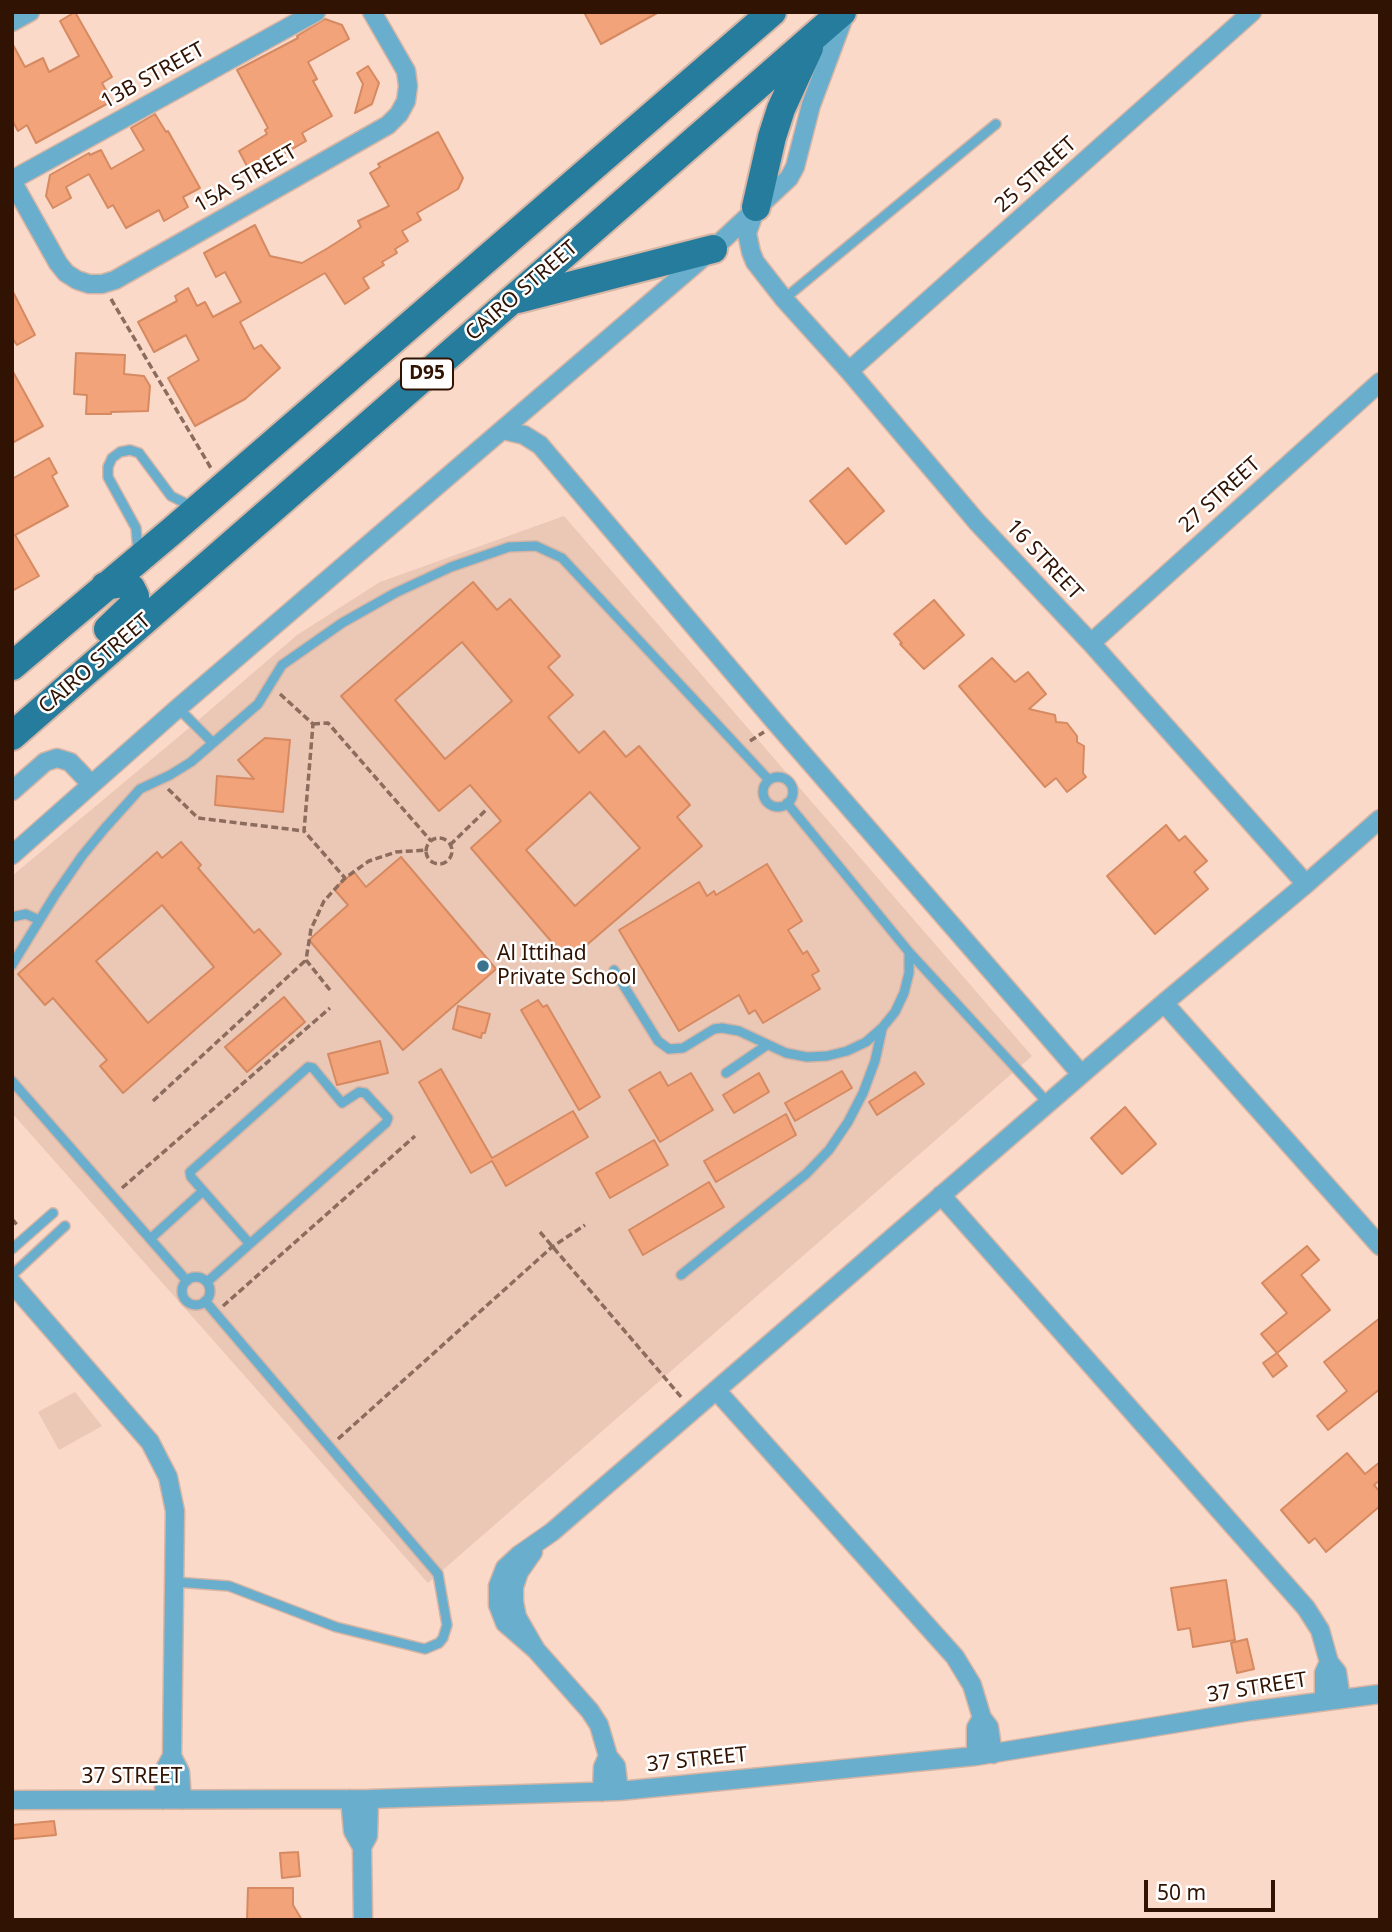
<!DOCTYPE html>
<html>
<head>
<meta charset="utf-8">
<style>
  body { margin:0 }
  #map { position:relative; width:1392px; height:1932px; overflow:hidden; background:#fad9c8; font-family:"Noto Sans",sans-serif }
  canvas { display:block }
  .frame { position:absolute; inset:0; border:14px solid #301303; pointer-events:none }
  .scale { position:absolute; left:1144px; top:1880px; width:131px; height:32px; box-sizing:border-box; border:4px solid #301303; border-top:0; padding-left:9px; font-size:21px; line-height:24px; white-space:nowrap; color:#301303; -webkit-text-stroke:5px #fff; paint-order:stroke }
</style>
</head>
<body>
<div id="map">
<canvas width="1392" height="1932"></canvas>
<div class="frame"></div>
<div class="scale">50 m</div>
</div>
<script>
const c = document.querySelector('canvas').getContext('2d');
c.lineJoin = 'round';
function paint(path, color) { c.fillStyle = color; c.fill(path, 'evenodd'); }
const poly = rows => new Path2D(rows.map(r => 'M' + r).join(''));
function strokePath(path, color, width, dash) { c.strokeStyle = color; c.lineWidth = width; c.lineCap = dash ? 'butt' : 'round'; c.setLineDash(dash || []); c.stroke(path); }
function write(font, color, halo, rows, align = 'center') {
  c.font = font + ' "Noto Sans",sans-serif'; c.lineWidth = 5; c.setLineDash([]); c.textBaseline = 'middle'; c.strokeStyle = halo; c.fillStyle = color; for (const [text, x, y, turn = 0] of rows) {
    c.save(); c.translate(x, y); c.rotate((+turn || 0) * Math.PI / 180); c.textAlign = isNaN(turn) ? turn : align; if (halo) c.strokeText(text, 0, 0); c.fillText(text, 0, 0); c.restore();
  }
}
paint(poly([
  [564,516,1032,1056,428,1583,12,1113,12,876,195,723,297,635,380,582],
  [75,1392,102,1426,59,1450,38,1412]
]), '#ebc7b6');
const building = poly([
  [75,12,112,77,102,83,112,101,36,143,27,125,18,131,12,120,12,43,25,67,43,58,49,72,79,56,60,21,75,12],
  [584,12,659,12,601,44,584,12],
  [325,19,342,25,349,39,308,62,317,79,313,81,332,116,302,133,306,141,280,156,277,151,248,168,239,151,267,134,265,130,268,128,237,70,298,38,297,36,325,19],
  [368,66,379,83,372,104,355,113,363,84,357,73,368,66],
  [155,114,166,132,168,131,200,188,183,197,188,207,164,221,159,210,126,228,113,205,108,208,89,174,66,187,71,198,53,208,46,196,50,175,89,153,90,155,101,150,111,169,144,150,131,128,155,114],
  [438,132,463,178,458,189,417,213,421,220,402,231,408,241,395,249,397,253,382,262,384,265,363,278,369,288,345,304,325,273,240,322,254,349,261,345,280,368,245,399,195,426,168,378,199,360,186,335,154,352,138,322,177,301,175,296,188,288,197,306,205,302,213,317,241,302,225,272,216,277,204,253,255,225,270,256,302,263,328,248,361,227,358,221,389,206,370,173,380,167,378,164,438,132],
  [12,290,35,335,17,345,12,338,12,290],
  [76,353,125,355,124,374,144,376,150,386,148,411,111,412,111,414,86,414,87,395,74,394,76,353],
  [12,370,43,426,12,443,12,370],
  [49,458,57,473,52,476,68,506,15,535,39,576,12,591,12,479,49,458],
  [848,468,884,511,846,544,810,501,848,468],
  [473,582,497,610,510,599,560,656,548,667,573,695,548,717,579,753,604,731,626,757,639,746,690,805,677,817,702,846,568,961,471,848,501,821,470,785,439,811,341,696,473,582],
  [462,642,512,701,445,759,395,700,462,642],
  [590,792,640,848,575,906,526,850,590,792],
  [934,600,964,635,924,669,900,644,902,643,894,634,934,600],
  [992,658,1015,682,1028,672,1046,694,1029,709,1055,715,1056,722,1067,723,1077,736,1077,742,1084,746,1083,773,1086,777,1067,792,1056,778,1045,787,959,686,992,658],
  [265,738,290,740,283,812,215,805,217,776,254,779,238,760,265,738],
  [1166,825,1179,841,1185,836,1207,861,1194,872,1208,889,1155,934,1107,876,1166,825],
  [181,842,201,865,198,868,254,933,259,929,281,954,123,1093,100,1066,107,1060,53,998,45,1005,18,974,157,852,162,858,181,842],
  [162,905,214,967,148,1023,96,961,162,905],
  [401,857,496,969,403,1050,309,940,348,905,334,889,354,872,366,887,401,857],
  [767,864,802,921,788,930,803,954,807,951,819,971,812,975,820,989,763,1023,755,1010,749,1014,739,995,679,1031,619,930,699,882,707,896,714,891,716,895,767,864],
  [284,997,305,1022,247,1072,225,1047,284,997],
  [538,1000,543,1007,547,1005,600,1097,579,1110,521,1010,538,1000],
  [458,1006,490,1014,485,1033,482,1033,481,1038,453,1029,458,1006],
  [380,1041,388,1073,337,1085,328,1054,380,1041],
  [441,1069,492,1158,573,1111,588,1137,506,1186,492,1161,471,1173,419,1082,441,1069],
  [842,1071,852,1088,795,1121,785,1103,842,1071],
  [660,1072,668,1086,691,1073,713,1110,660,1142,629,1090,660,1072],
  [915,1072,924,1084,877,1115,869,1102,915,1072],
  [759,1073,769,1092,734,1113,723,1095,759,1073],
  [1125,1107,1156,1144,1122,1174,1091,1138,1125,1107],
  [786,1114,796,1135,716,1182,704,1161,786,1114],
  [654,1140,668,1165,610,1198,596,1173,654,1140],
  [709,1182,724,1207,643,1255,629,1230,709,1182],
  [1307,1246,1319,1260,1301,1275,1330,1310,1277,1353,1261,1334,1287,1313,1262,1283,1307,1246],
  [1380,1318,1380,1389,1328,1430,1317,1416,1347,1391,1324,1362,1380,1318],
  [1277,1353,1287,1366,1273,1377,1263,1363,1277,1353],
  [1347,1453,1365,1474,1380,1462,1380,1480,1374,1485,1380,1492,1380,1506,1326,1552,1315,1538,1309,1543,1281,1510,1347,1453],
  [1226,1580,1235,1640,1193,1647,1190,1628,1178,1630,1171,1588,1226,1580],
  [1247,1639,1254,1669,1237,1673,1231,1643,1247,1639],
  [54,1821,56,1835,12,1839,12,1825,54,1821],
  [298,1852,300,1876,282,1878,280,1853,298,1852],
  [248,1888,293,1888,293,1905,302,1920,247,1920,248,1888]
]);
paint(building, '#f2a37a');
strokePath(building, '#d68a62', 2);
const service = poly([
  [784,299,996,124],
  [138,551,136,528,108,477,108,467,112,458,120,452,130,450,139,453,171,496,193,507],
  [178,708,213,743],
  '763 792a15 15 0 1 1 30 0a15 15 0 1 1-30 0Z',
  [787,803,909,952,1048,1103],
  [12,917,26,914,39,920],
  [12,965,55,895,82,856,105,828,140,789,170,775,191,762,258,704,282,665,342,623,395,593,451,567,509,547,536,546,562,558,769,780],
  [614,970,658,1041,669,1049,683,1048,714,1029,722,1028,739,1031,786,1053,807,1057,827,1056,847,1051,866,1042,882,1028,895,1012,904,993,909,973,909,952],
  [726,1073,767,1045],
  [12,1081,187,1281],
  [150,1239,203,1191],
  [12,1249,53,1213],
  [12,1275,65,1226],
  [681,1275,806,1174,829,1150,848,1122,863,1093,875,1061,882,1029],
  '182 1291a14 14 0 1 1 28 0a14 14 0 1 1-28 0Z',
  [207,1282,386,1123,388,1118,365,1093,359,1092,342,1103,313,1068,308,1067,190,1172,191,1177,249,1243],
  [175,1582,229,1586,336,1627,425,1649,439,1643,443,1638,447,1625,438,1574,205,1301]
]);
const minor = poly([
  [12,22,30,12],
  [12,180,316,12],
  [12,181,58,263,66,273,77,280,89,284,102,284,115,280,388,125,399,114,406,101,408,86,406,71,372,12],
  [755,211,747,233,751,252,755,262,784,299,849,371,977,522,1091,643,1306,884],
  [849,371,1252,12],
  [503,430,524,435,540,445,776,723,1081,1074],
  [1091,643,1380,382],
  [12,791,45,762,57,758,70,762,91,784],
  [12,855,178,708,713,249,789,178,795,167,811,105,845,14],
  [1164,1003,1380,1246],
  [941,1195,1306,1608,1320,1630,1329,1662,1337,1672,1341,1698],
  [12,1283,150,1442,168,1477,175,1511,172,1756,180,1772,182,1800],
  [716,1390,955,1657,972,1685,982,1718,989,1727,993,1754],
  [533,1552,519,1572,514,1587,514,1602,517,1617,536,1650,590,1711,599,1725,608,1756,616,1766,619,1791],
  [536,1650,505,1623,498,1605,498,1586,505,1568,519,1555,552,1532,1164,1003,1306,884,1380,819],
  [1324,1700,1324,1673,1329,1662],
  [976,1756,976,1728,982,1718],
  [602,1792,603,1767,608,1756],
  [350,1799,353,1831,362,1847],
  [12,1800,369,1799,619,1791,976,1756,1250,1711,1380,1694],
  [163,1800,166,1767,172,1756],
  [363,1920,362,1847,368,1836,369,1799]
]);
const primary = poly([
  [756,207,772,137,781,109,809,48],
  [518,299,713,249],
  [105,586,123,583,131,588,135,596,133,605,108,629],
  [12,666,172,531,772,12],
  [12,736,842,12]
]);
strokePath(service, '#d6b5a5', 12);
strokePath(minor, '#d6b5a5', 21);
strokePath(primary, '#d6b5a5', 32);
strokePath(poly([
  [111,299,212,470],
  [280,694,313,724,304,831,345,878],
  [313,724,328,723,431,841],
  [750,741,764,732],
  [168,789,198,818,304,831],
  '426 851a13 13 0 1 1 26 0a13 13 0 1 1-26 0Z',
  [450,845,486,810],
  [330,990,306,960,311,929,324,901,345,878,369,861,396,852,426,850],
  [153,1101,306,960],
  [122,1188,330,1008],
  [12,1219,18,1226],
  [540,1232,682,1398],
  [223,1306,415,1136],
  [338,1439,552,1247,585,1225]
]), '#8c6d5d', 3.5, [7, 3.5]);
strokePath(service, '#6aaecd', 9);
strokePath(minor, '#6aaecd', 18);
strokePath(primary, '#267c9c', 28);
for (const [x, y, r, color] of [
  [483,966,7,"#39748c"]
]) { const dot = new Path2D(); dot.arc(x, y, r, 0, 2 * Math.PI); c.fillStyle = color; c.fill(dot); strokePath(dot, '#fff', 2.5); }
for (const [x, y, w] of [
  [427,374,52]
]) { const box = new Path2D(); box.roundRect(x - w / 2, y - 15.5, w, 31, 5); c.fillStyle = '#fff'; c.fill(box); strokePath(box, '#301303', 2); }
write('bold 19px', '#301303', null, [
  ["D95",427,374]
]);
write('21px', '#301303', '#fff', [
  ["13B STREET",153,76,-29],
  ["25 STREET",1036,175,-42],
  ["15A STREET",246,179,-30],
  ["CAIRO STREET",522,291,-41],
  ["27 STREET",1220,495,-42],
  ["16 STREET",1044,560,47],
  ["CAIRO STREET",95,664,-41],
  ["37 STREET",1257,1688,-9],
  ["37 STREET",697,1760,-6],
  ["37 STREET",132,1777]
]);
write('21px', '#301303', '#fff', [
  ["Al Ittihad",497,954],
  ["Private School",497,978]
], 'left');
</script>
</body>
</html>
